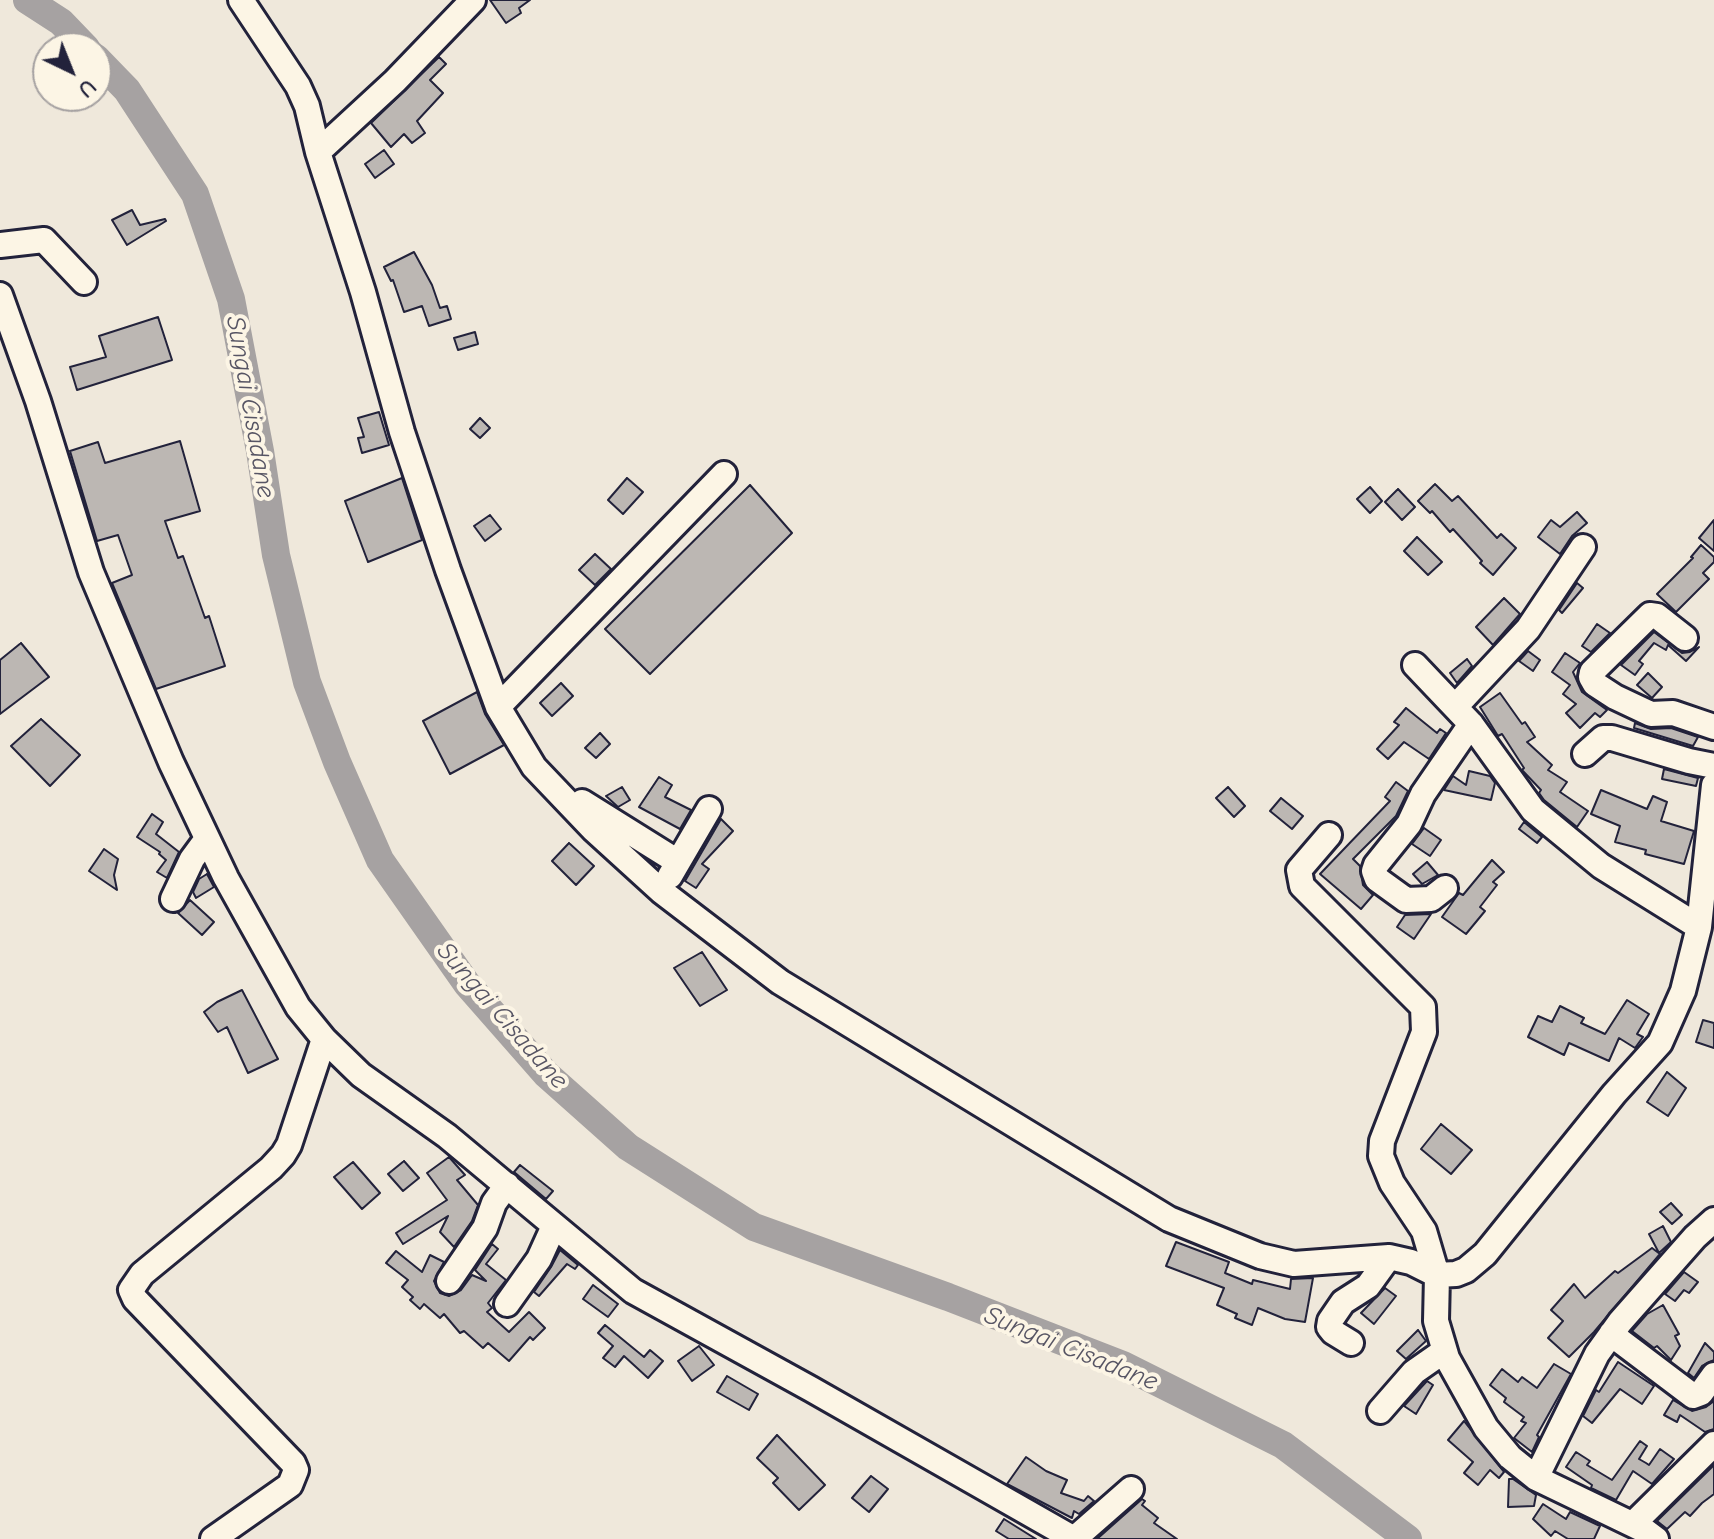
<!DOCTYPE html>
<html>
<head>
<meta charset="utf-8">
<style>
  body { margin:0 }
  #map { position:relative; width:1714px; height:1539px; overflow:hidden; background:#efe8db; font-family:"Comic Neue",sans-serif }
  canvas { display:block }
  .north { position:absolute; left:32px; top:32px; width:80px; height:80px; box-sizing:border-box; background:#fcf5e5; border:2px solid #a5a1a1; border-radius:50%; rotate:137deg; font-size:22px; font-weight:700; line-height:32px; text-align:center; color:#22223b }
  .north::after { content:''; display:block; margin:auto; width:28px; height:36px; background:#22223b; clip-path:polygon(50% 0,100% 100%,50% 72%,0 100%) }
</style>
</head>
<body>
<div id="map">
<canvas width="1714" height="1539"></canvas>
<div class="north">U</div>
</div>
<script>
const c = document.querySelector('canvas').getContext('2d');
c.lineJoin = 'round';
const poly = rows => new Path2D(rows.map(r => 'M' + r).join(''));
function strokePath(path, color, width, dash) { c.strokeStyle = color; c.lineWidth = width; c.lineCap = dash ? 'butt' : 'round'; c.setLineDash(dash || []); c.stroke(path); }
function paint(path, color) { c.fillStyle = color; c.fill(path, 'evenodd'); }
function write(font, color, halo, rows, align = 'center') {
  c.font = font + ' "Comic Neue",sans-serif'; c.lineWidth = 8; c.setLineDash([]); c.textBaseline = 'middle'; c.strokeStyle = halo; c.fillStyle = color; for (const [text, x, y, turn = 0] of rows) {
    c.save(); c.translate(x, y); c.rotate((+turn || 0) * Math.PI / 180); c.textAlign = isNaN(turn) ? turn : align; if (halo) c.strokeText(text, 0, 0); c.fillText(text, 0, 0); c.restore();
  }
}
strokePath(poly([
  [1403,1539,1405,1537]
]), '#716f79', 5);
strokePath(poly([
  [27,0,61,22,86,48],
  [96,58,127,90,195,194,231,299,260,451,276,555,307,682,337,762,380,860,467,984,546,1074,628,1147,754,1227,948,1297,1123,1365,1283,1445,1408,1539]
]), '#a6a2a2', 28);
const building = poly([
  [490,0,530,0,519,8,521,13,506,23,490,0],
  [439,57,446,64,430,80,443,93,417,121,425,133,412,143,404,134,391,147,371,123,439,57],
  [384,150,394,164,375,178,365,164,384,150],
  [132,210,140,225,165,219,166,221,127,245,112,220,132,210],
  [414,252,432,285,440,308,447,306,451,319,429,326,422,306,404,312,393,280,391,281,384,267,414,252],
  [158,317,172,360,77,390,70,367,106,357,99,336,158,317],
  [475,332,478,344,458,350,454,338,475,332],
  [379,412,389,445,362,453,358,438,364,437,358,418,379,412],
  [480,418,490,428,480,438,470,429,480,418],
  [180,441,200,511,165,521,178,558,183,556,205,618,209,616,225,666,156,689,112,583,132,575,118,535,97,541,70,451,98,442,105,463,180,441],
  [402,478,422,540,368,562,345,501,402,478],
  [627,478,643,492,623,514,608,500,627,478],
  [1435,484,1452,501,1458,496,1497,538,1501,534,1516,548,1493,575,1480,563,1482,561,1453,529,1450,532,1432,511,1430,513,1418,501,1435,484],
  [750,485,792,533,650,674,605,629,750,485],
  [1370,487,1382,501,1370,513,1357,499,1370,487],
  [1398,489,1415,507,1402,520,1385,502,1398,489],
  [1577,512,1587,523,1572,536,1560,554,1538,537,1551,520,1560,527,1577,512],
  [490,515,501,529,485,541,474,526,490,515],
  [1714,520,1714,551,1699,538,1714,520],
  [1417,537,1442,562,1428,575,1404,551,1417,537],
  [1701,545,1714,557,1714,562,1703,573,1709,579,1676,612,1657,594,1693,558,1691,557,1701,545],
  [595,554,611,569,595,585,579,570,595,554],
  [1577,583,1583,588,1562,613,1559,610,1577,583],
  [1504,598,1520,614,1493,645,1476,627,1504,598],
  [1597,624,1610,633,1591,652,1582,646,1597,624],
  [1654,632,1682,653,1690,652,1699,647,1686,661,1668,645,1666,650,1654,643,1639,661,1643,664,1635,675,1621,665,1654,632],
  [21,643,49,677,0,714,0,660,21,643],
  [1528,651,1540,660,1533,671,1519,661,1528,651],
  [1565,653,1580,663,1573,672,1582,692,1607,710,1600,717,1595,713,1580,728,1566,713,1576,704,1563,694,1570,685,1552,672,1565,653],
  [1467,659,1472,666,1457,683,1450,673,1467,659],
  [1648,673,1662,687,1652,698,1637,685,1648,673],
  [561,683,573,696,552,716,540,703,561,683],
  [477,692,485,714,504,745,450,774,423,721,477,692],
  [1500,693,1522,724,1525,722,1535,737,1527,742,1552,765,1548,770,1567,782,1560,792,1588,811,1577,827,1544,800,1539,793,1541,790,1522,770,1524,768,1502,734,1498,736,1480,707,1500,693],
  [1406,708,1437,733,1440,729,1446,733,1429,759,1404,742,1388,759,1377,749,1399,725,1394,722,1406,708],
  [41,719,80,755,50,786,11,746,41,719],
  [1635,723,1651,729,1671,728,1698,737,1693,746,1634,728,1635,723],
  [600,733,610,744,596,758,585,748,600,733],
  [1664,769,1698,778,1696,786,1662,779,1664,769],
  [1469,771,1490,776,1495,783,1491,800,1444,790,1453,776,1466,785,1469,771],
  [659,777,672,785,665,797,691,810,680,829,639,807,659,777],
  [1396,782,1408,791,1396,816,1353,859,1360,866,1363,885,1373,895,1361,909,1320,874,1390,801,1385,797,1396,782],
  [622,787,630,800,618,807,606,796,622,787],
  [1228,787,1245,806,1234,817,1216,798,1228,787],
  [1601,790,1647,809,1653,796,1667,802,1661,821,1694,831,1684,864,1645,854,1646,850,1615,842,1620,826,1591,814,1601,790],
  [1281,798,1303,816,1292,829,1270,811,1281,798],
  [152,814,163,822,156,834,179,852,167,878,157,872,166,860,159,854,160,852,137,837,152,814],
  [721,819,733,831,702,864,709,869,696,888,685,881,721,819],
  [1524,822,1542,837,1537,843,1519,829,1524,822],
  [1424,828,1441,840,1430,856,1412,844,1424,828],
  [569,843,594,866,576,885,552,861,569,843],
  [104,849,118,859,114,875,117,890,89,871,104,849],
  [1492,860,1504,872,1493,882,1497,885,1480,907,1485,911,1466,934,1442,917,1459,893,1463,895,1492,860],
  [1427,862,1438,875,1422,884,1413,874,1427,862],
  [207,874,214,887,196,898,193,892,199,879,207,874],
  [190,900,214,922,202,935,178,913,190,900],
  [1431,914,1414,939,1397,927,1405,915,1431,914],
  [702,952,727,990,700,1006,674,968,702,952],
  [242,990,278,1059,248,1073,227,1027,218,1032,204,1012,217,1002,242,990],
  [1627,1000,1649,1014,1637,1034,1643,1037,1635,1048,1619,1038,1609,1061,1569,1043,1564,1055,1528,1037,1538,1016,1552,1022,1560,1006,1584,1018,1581,1023,1605,1034,1627,1000],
  [1703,1020,1714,1023,1714,1048,1696,1042,1703,1020],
  [1667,1072,1686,1088,1668,1116,1647,1102,1667,1072],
  [1441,1124,1472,1150,1451,1174,1421,1149,1441,1124],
  [449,1157,465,1175,457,1180,478,1205,472,1221,454,1247,440,1232,448,1216,403,1244,396,1233,447,1200,427,1173,449,1157],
  [404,1161,419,1178,403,1191,388,1174,404,1161],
  [353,1162,380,1193,362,1209,334,1177,353,1162],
  [520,1165,553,1191,546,1199,514,1172,520,1165],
  [1671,1203,1682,1215,1672,1224,1660,1212,1671,1203],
  [1663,1226,1671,1242,1659,1253,1649,1234,1663,1226],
  [1176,1242,1229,1262,1225,1273,1252,1284,1253,1280,1290,1289,1291,1279,1313,1278,1305,1322,1285,1319,1258,1308,1252,1325,1235,1318,1237,1314,1217,1305,1224,1288,1166,1266,1176,1242],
  [492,1244,498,1249,486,1264,506,1280,488,1303,492,1308,487,1312,509,1332,529,1312,545,1328,533,1340,530,1337,509,1361,488,1343,483,1348,464,1331,460,1333,444,1314,440,1318,424,1304,420,1309,410,1300,413,1297,402,1287,408,1280,386,1263,396,1251,422,1272,430,1255,444,1262,434,1281,440,1293,449,1296,461,1290,472,1275,486,1281,475,1270,492,1244],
  [1652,1248,1660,1254,1594,1332,1569,1357,1548,1338,1563,1321,1551,1310,1574,1284,1585,1298,1615,1271,1618,1273,1652,1248],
  [560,1250,578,1265,575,1269,567,1264,539,1296,534,1292,551,1267,560,1250],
  [1684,1272,1698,1282,1689,1293,1684,1290,1675,1301,1665,1294,1684,1272],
  [593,1285,618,1304,608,1317,583,1299,593,1285],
  [1385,1288,1396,1296,1374,1324,1361,1313,1385,1288],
  [1663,1305,1679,1334,1675,1336,1680,1346,1671,1360,1657,1346,1654,1348,1632,1331,1647,1314,1663,1305],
  [605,1325,644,1357,650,1350,663,1361,648,1378,624,1356,615,1367,603,1358,613,1346,598,1333,605,1325],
  [1418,1330,1426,1341,1406,1359,1397,1351,1418,1330],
  [1705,1343,1714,1352,1714,1360,1702,1366,1694,1378,1688,1373,1705,1343],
  [699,1346,714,1365,692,1381,678,1361,699,1346],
  [1618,1362,1654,1386,1642,1404,1620,1389,1592,1423,1583,1416,1596,1390,1599,1392,1618,1362],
  [1554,1364,1571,1374,1537,1435,1539,1437,1532,1452,1514,1438,1526,1423,1521,1421,1524,1417,1504,1402,1506,1398,1490,1385,1502,1369,1518,1382,1522,1377,1537,1388,1554,1364],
  [727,1376,758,1394,749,1410,717,1392,727,1376],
  [1427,1381,1433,1385,1416,1414,1404,1406,1427,1381],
  [1673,1400,1692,1411,1706,1407,1714,1401,1714,1429,1705,1432,1680,1415,1677,1422,1664,1415,1673,1400],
  [1464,1421,1504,1472,1499,1478,1490,1470,1478,1485,1464,1473,1473,1462,1448,1440,1464,1421],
  [777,1435,825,1485,799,1510,773,1483,778,1478,757,1458,777,1435],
  [1640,1441,1647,1446,1639,1459,1646,1463,1649,1465,1660,1449,1674,1459,1652,1484,1633,1471,1616,1500,1591,1488,1592,1485,1566,1467,1576,1452,1590,1461,1587,1465,1612,1480,1640,1441],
  [1026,1457,1046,1471,1067,1480,1061,1493,1084,1501,1088,1496,1094,1501,1079,1514,1074,1511,1072,1518,1007,1484,1026,1457],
  [1714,1465,1714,1494,1702,1503,1690,1516,1685,1512,1667,1529,1657,1521,1714,1465],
  [871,1476,888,1489,869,1512,852,1498,871,1476],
  [1509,1479,1513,1479,1536,1495,1534,1506,1508,1507,1509,1479],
  [1142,1499,1145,1501,1142,1505,1158,1518,1154,1523,1177,1539,1097,1539,1142,1499],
  [1543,1504,1566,1519,1570,1512,1600,1526,1594,1539,1568,1539,1555,1531,1551,1536,1533,1519,1543,1504],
  [1004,1519,1036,1539,1009,1539,996,1531,1004,1519]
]);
paint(building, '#bcb7b3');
strokePath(building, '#22223b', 2);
const minor = poly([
  [241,0,298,86,307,106,318,152,363,292,402,432,448,570,498,707,534,767,594,830,661,891,780,982,1169,1219,1260,1256,1294,1264,1389,1257,1411,1262,1437,1275,1456,1274,1466,1270,1485,1254,1614,1094,1660,1043,1683,991,1699,927,1714,785],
  [318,152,395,81,473,0],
  [0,245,44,240,84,282],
  [0,295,38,401,91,572,171,762,226,878,298,1007,324,1039,361,1075,447,1136,633,1291,811,1389,1074,1539],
  [1685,638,1657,616,1650,615,1592,672,1591,677,1595,684,1615,697,1651,714,1673,713,1714,727],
  [1415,665,1471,724,1533,810,1601,866,1699,927],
  [498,707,724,474],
  [1455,707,1528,629,1583,547],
  [1585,754,1603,738,1612,738,1689,761,1714,766],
  [582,802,678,862],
  [1329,835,1299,870,1302,886,1423,1007,1424,1032,1382,1141,1381,1156,1392,1183,1424,1231,1437,1275,1436,1321,1447,1358,1486,1428,1510,1457,1536,1478,1644,1530,1656,1539],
  [670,876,709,809],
  [1445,888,1431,899,1406,900,1377,879,1374,871,1376,865,1409,824,1423,794,1471,724],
  [173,899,192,859,206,840],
  [449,1281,485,1228,494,1203,507,1185],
  [507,1304,539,1259,554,1226],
  [1611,1334,1693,1396,1701,1393,1714,1375],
  [1351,1343,1333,1332,1329,1327,1330,1321,1343,1302,1368,1286,1389,1257],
  [1380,1411,1414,1372,1444,1351],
  [1536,1478,1597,1354,1620,1322,1695,1237,1714,1220],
  [1633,1524,1714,1444],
  [213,1539,290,1485,296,1470,293,1463,135,1299,131,1290,142,1274,271,1168,283,1155,289,1145,324,1039],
  [1074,1539,1131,1489]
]);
strokePath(minor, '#22223b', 30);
strokePath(minor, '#fcf5e5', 24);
write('italic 26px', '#575564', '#fcf5e5', [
  ["Sungai Cisadane",250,407,80],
  ["Sungai Cisadane",502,1016,49],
  ["Sungai Cisadane",1071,1349,22]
]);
</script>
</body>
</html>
